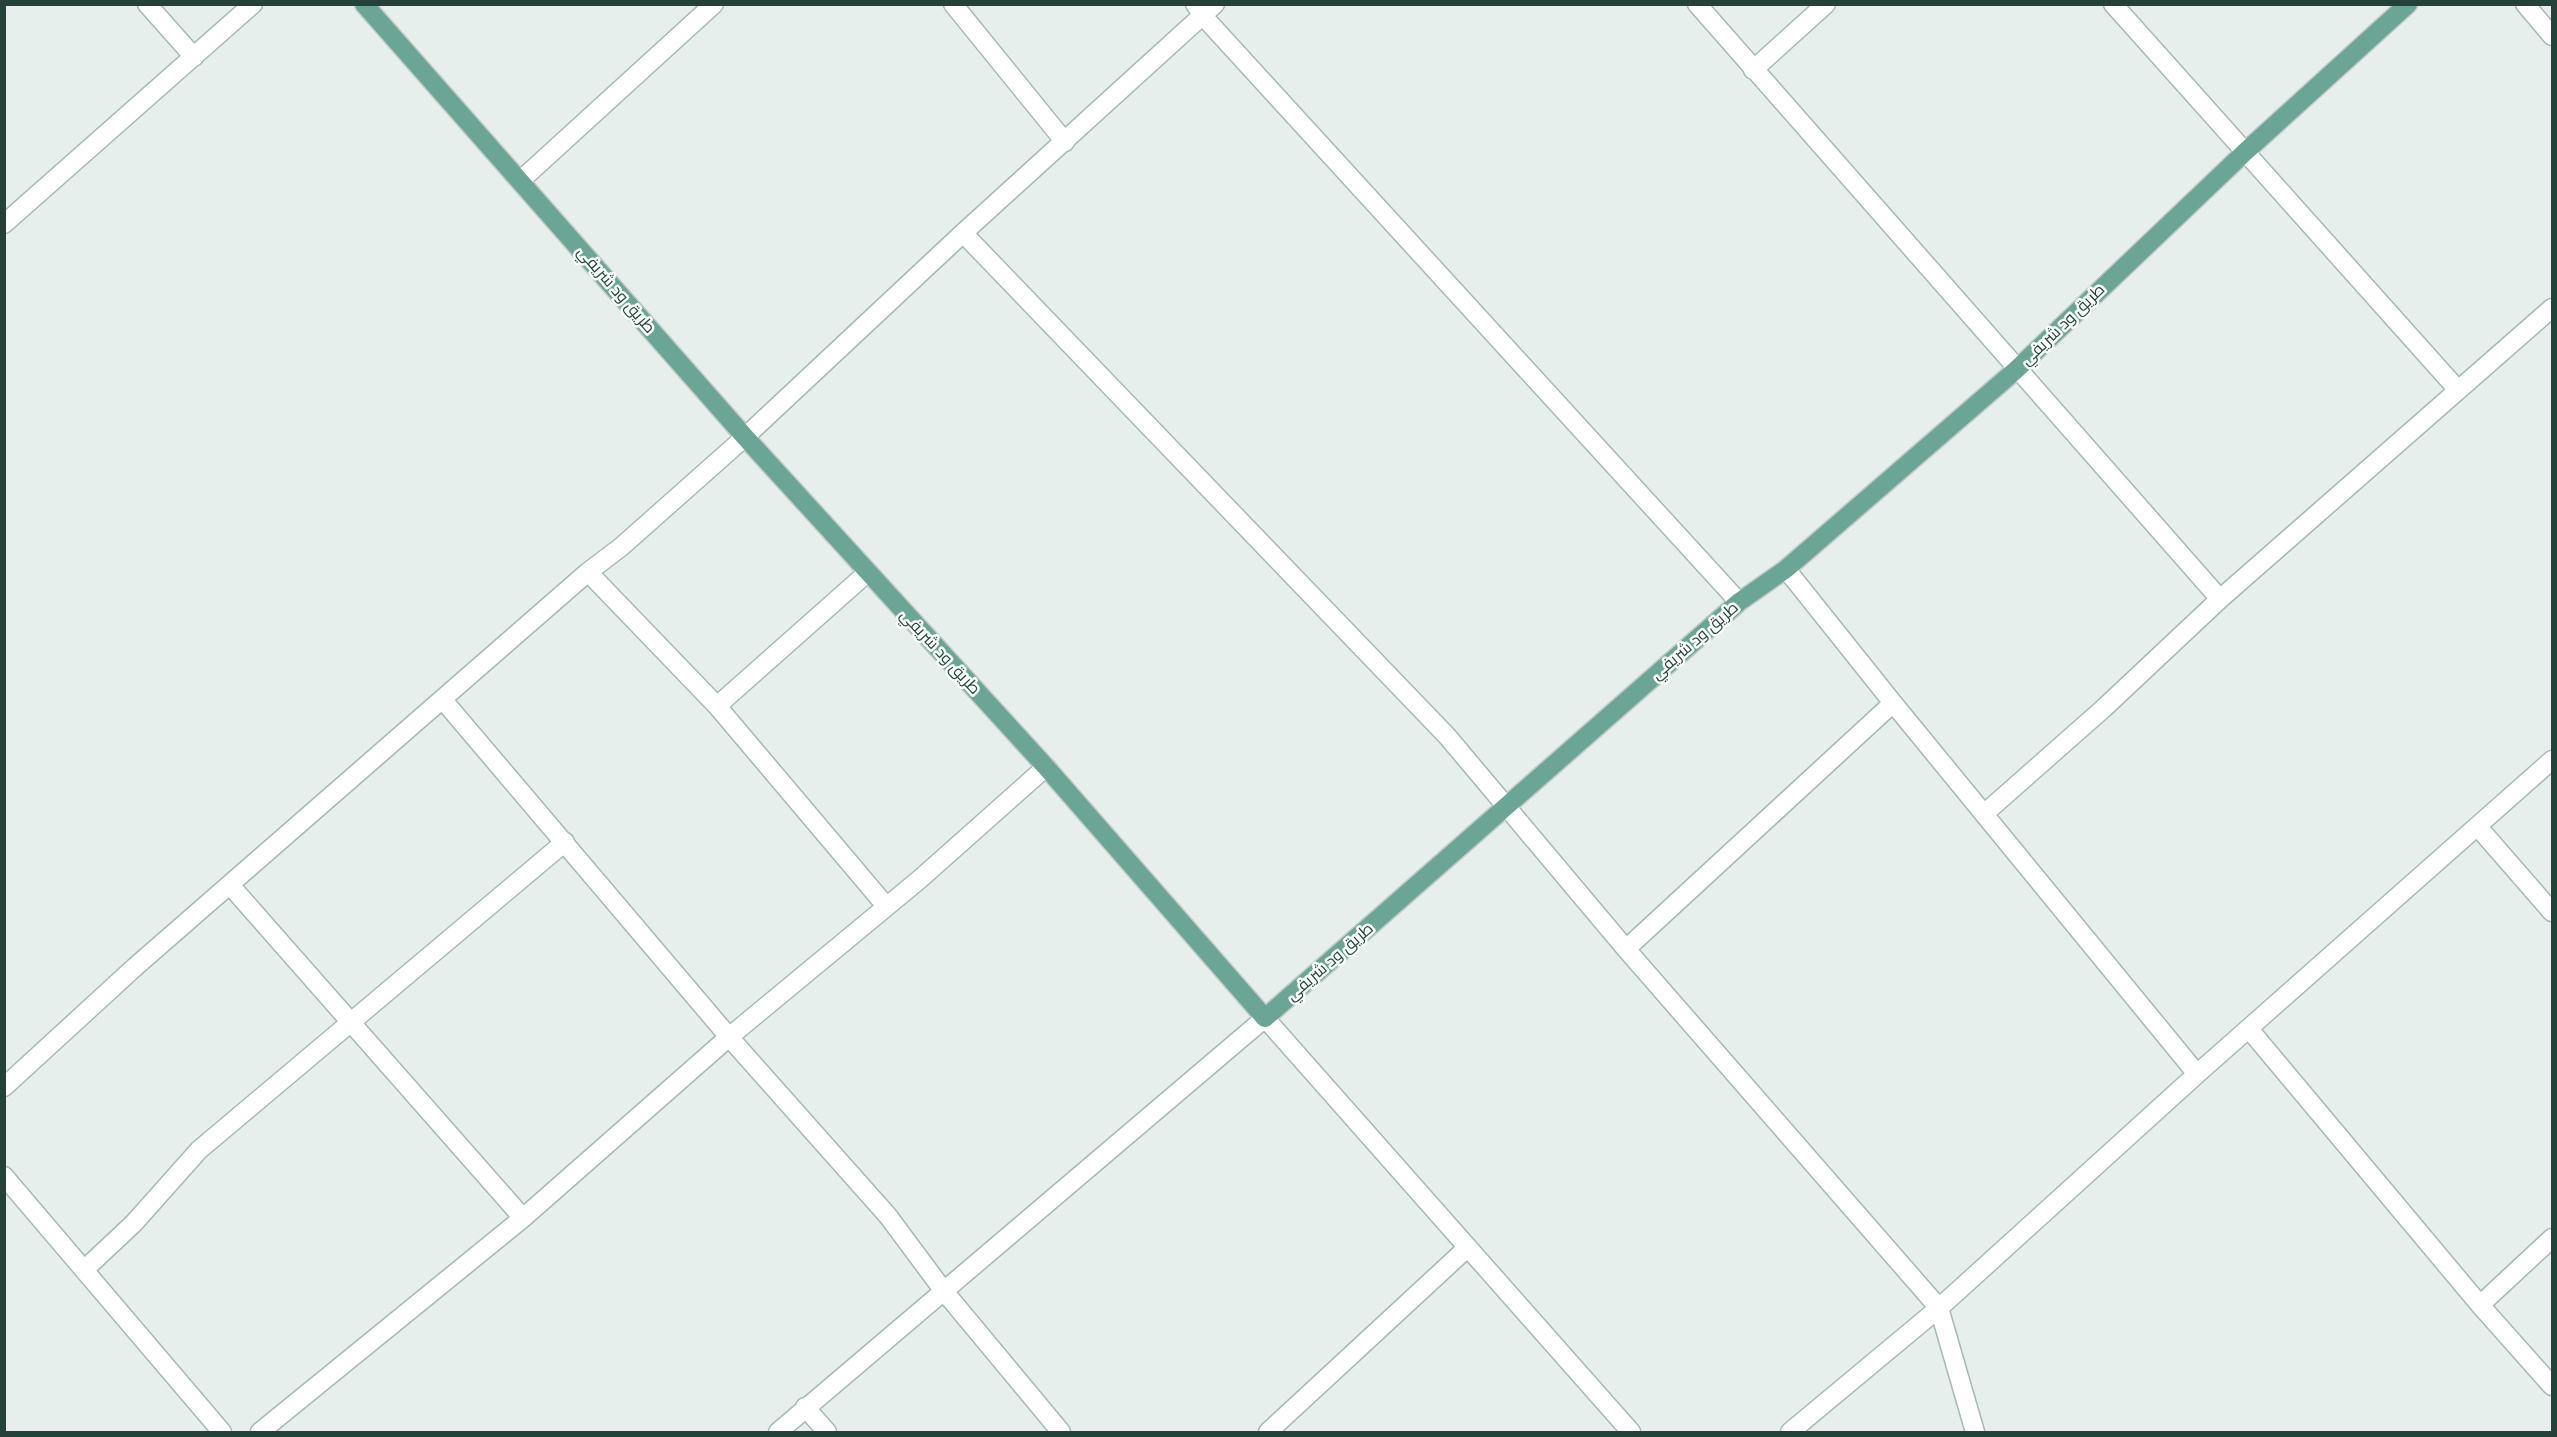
<!DOCTYPE html>
<html>
<head>
<meta charset="utf-8">
<style>
  body { margin:0 }
  #map { position:relative; width:2557px; height:1437px; overflow:hidden; background:#e6efeb; font-family:Mulish,sans-serif }
  canvas { display:block }
  .frame { position:absolute; inset:0; border:6px solid #24423a; pointer-events:none }
</style>
</head>
<body>
<div id="map">
<canvas width="2557" height="1437"></canvas>
<div class="frame"></div>
</div>
<script>
const c = document.querySelector('canvas').getContext('2d');
c.lineJoin = 'round';
const poly = rows => new Path2D(rows.map(r => 'M' + r).join(''));
function strokePath(path, color, width, dash) { c.strokeStyle = color; c.lineWidth = width; c.lineCap = dash ? 'butt' : 'round'; c.setLineDash(dash || []); c.stroke(path); }
function write(font, color, halo, rows, align = 'center') {
  c.font = font + ' Mulish,Cairo,sans-serif'; c.lineWidth = 5; c.setLineDash([]); c.textBaseline = 'middle'; c.strokeStyle = halo; c.fillStyle = color; for (const [text, x, y, turn = 0] of rows) {
    c.save(); c.translate(x, y); c.rotate((+turn || 0) * Math.PI / 180); c.textAlign = isNaN(turn) ? turn : align; if (halo) c.strokeText(text, 0, 0); c.fillText(text, 0, 0); c.restore();
  }
}
const minor = poly([
  [147,4,194,57],
  [953,4,1065,142],
  [1195,4,1203,16,1739,602],
  [1697,4,2220,599],
  [2113,4,2458,390],
  [2525,4,2552,36],
  [1753,70,1826,4],
  [520,181,714,4],
  [4,224,253,4],
  [963,233,1447,736,1626,949,1939,1308,1975,1432],
  [1786,569,1893,703,2197,1074],
  [588,572,717,706,886,906],
  [443,700,729,1037,888,1216,943,1290,1061,1432],
  [717,706,867,573],
  [1985,813,2104,708,2220,599,2552,308],
  [2478,827,2552,912],
  [230,885,523,1218],
  [1626,949,1893,703],
  [2249,1029,2480,1305,2552,1386],
  [4,1087,135,967,588,572,621,547,745,437,963,233,1215,4],
  [4,1176,222,1432],
  [84,1270,134,1223,199,1150,565,842],
  [2480,1305,2552,1238],
  [805,1407,827,1432],
  [260,1432,523,1218,729,1037,920,879,1046,767],
  [778,1432,1265,1018,1631,1432],
  [1268,1432,1467,1248],
  [1790,1432,1939,1308,2197,1074,2552,760]
]);
const primary = poly([
  [364,4,745,437,1046,767,1265,1018,1739,602,1786,569,2017,369,2245,152,2408,4]
]);
strokePath(minor, '#a8b8b2', 21);
strokePath(primary, '#c2cac8', 21);
strokePath(minor, '#fff', 18);
strokePath(primary, '#6aa596', 18);
write('16px', '#24423a', '#f7fbf9', [
  ["طريق ود شريفي",616,290,49],
  ["طريق ود شريفي",2063,325,-44],
  ["طريق ود شريفي",1695,641,-41],
  ["طريق ود شريفي",940,652,47],
  ["طريق ود شريفي",1330,962,-41]
]);
</script>
</body>
</html>
